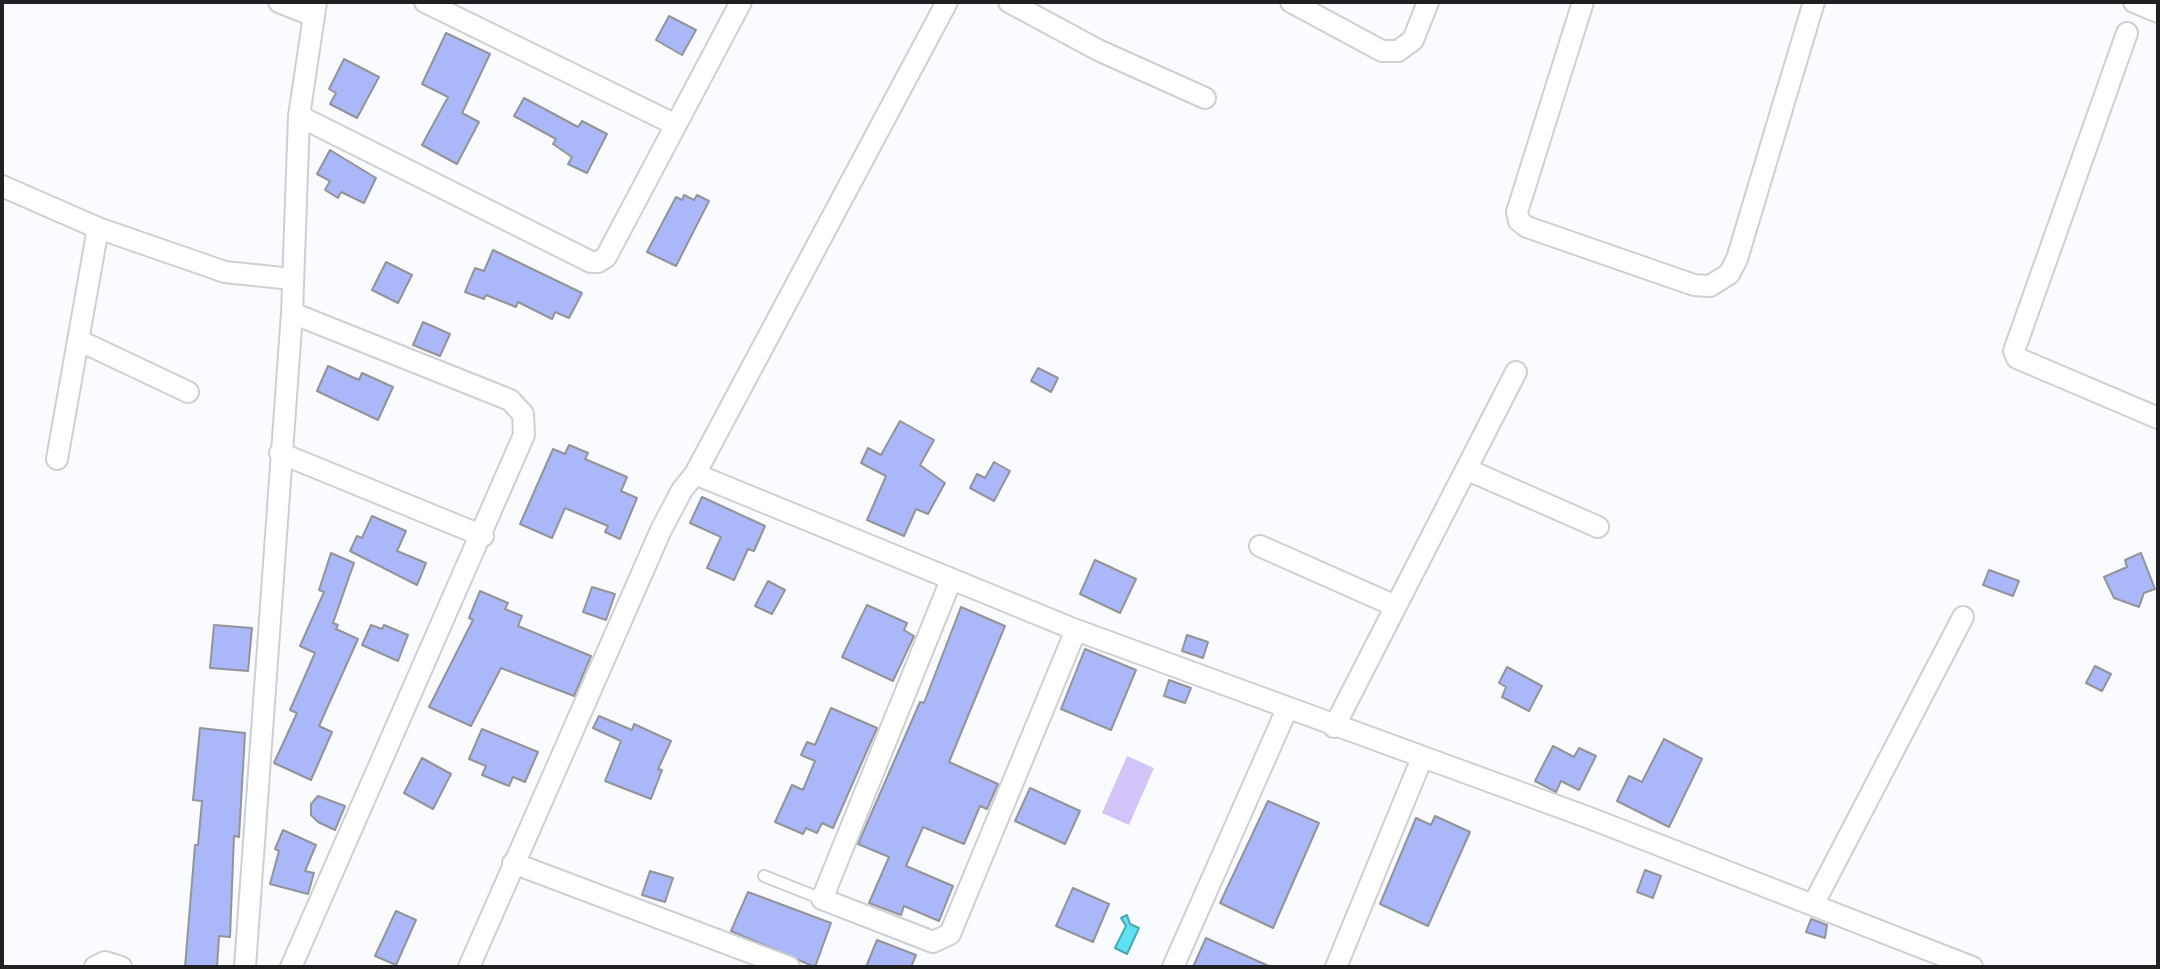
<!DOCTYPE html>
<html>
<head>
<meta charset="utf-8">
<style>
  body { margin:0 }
  #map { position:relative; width:2160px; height:969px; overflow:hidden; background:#f9fbfe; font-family:"Archivo Narrow",sans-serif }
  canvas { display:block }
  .frame { position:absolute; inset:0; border:4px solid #1f2021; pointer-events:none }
</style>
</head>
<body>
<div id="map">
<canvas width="2160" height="969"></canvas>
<div class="frame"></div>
</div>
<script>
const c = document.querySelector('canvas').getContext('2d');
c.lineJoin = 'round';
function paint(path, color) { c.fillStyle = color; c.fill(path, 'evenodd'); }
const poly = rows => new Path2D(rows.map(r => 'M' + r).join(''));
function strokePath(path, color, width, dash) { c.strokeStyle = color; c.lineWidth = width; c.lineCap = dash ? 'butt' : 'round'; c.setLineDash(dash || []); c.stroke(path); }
paint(poly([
  [1127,756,1154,768,1129,825,1102,813]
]), '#d3c5fa');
const water = poly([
  [1127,915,1130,924,1139,928,1127,954,1115,948,1126,926,1121,918,1127,915]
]);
paint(water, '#5de2f3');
strokePath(water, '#4aa8b4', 2);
const building = poly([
  [669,16,696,30,682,55,656,40,669,16],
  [446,33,490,54,462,113,479,122,457,164,422,145,448,97,422,84,446,33],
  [344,59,379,77,357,118,330,104,336,93,329,89,344,59],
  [524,98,578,127,582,121,607,134,587,173,568,164,572,157,553,144,556,139,514,116,524,98],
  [330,150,376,178,364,203,341,192,338,198,325,190,330,181,317,174,330,150],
  [684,195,694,200,697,195,709,201,676,266,647,252,676,197,682,200,684,195],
  [493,250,582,293,569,318,555,312,552,319,518,302,516,307,486,295,484,299,465,292,475,268,484,271,493,250],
  [386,262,412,275,398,303,372,290,386,262],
  [423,322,450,334,440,356,413,345,423,322],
  [328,366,359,380,362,373,393,387,378,420,317,391,328,366],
  [1038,368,1058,378,1051,392,1031,381,1038,368],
  [900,421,934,440,920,465,945,483,928,514,916,509,904,536,867,520,886,476,861,463,868,448,881,455,900,421],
  [569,445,588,453,585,459,627,477,621,491,637,498,620,539,605,532,608,526,565,508,552,538,520,524,553,449,565,454,569,445],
  [994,462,1010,471,994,501,970,488,977,474,985,478,994,462],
  [702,497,765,526,754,551,748,549,734,580,707,568,721,537,690,523,702,497],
  [372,516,406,531,397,551,426,563,417,585,350,551,357,536,362,538,372,516],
  [331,553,354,563,333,623,338,625,336,629,358,639,319,726,332,732,311,780,274,763,297,713,290,710,315,653,300,646,324,592,319,590,331,553],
  [2141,553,2155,589,2144,593,2139,607,2114,598,2104,577,2127,567,2125,560,2141,553],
  [1095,560,1136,579,1120,613,1080,594,1095,560],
  [1989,570,2019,581,2013,596,1983,585,1989,570],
  [768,581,785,590,772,614,755,606,768,581],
  [592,587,615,594,606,620,583,612,592,587],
  [480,591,508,603,505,609,522,616,518,626,591,656,574,696,501,668,471,726,429,707,473,620,469,618,480,591],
  [867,605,907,623,904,630,914,636,893,681,842,657,867,605],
  [961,607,1005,626,949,762,998,784,987,809,980,806,964,844,923,827,906,866,953,886,939,921,904,906,901,915,869,903,889,857,858,844,920,702,924,703,961,607],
  [214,625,252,628,248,671,210,668,214,625],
  [371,625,382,629,384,625,408,635,398,661,362,645,371,625],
  [1187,635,1208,642,1203,658,1182,651,1187,635],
  [1085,649,1136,670,1111,730,1061,709,1085,649],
  [2095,666,2111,674,2102,691,2086,683,2095,666],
  [1507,667,1542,686,1529,711,1502,697,1506,687,1499,683,1507,667],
  [1169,680,1191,688,1185,703,1164,696,1169,680],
  [831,708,877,728,833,828,822,823,817,833,806,828,803,834,775,822,792,785,803,790,815,761,801,755,807,742,815,745,831,708],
  [599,716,632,730,634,724,671,741,658,769,662,770,651,799,605,781,621,741,593,728,599,716],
  [200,728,245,733,239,837,234,836,230,937,219,936,217,967,185,967,195,845,198,845,202,801,193,800,200,728],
  [482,729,538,752,525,782,513,777,509,786,482,775,486,766,469,759,482,729],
  [1664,739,1702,759,1669,827,1617,801,1629,776,1642,782,1664,739],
  [1553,746,1574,757,1579,748,1596,756,1579,790,1561,781,1556,792,1535,781,1553,746],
  [422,758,451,774,433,809,404,793,422,758],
  [1030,788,1080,811,1065,844,1015,821,1030,788],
  [318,796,345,806,335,830,318,822,311,815,311,804,318,796],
  [1268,801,1319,823,1273,928,1220,903,1268,801],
  [1435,816,1470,832,1428,926,1380,904,1416,818,1431,825,1435,816],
  [283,830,316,845,305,871,314,873,308,894,270,884,279,851,275,849,283,830],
  [1645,870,1661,876,1653,898,1637,892,1645,870],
  [650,871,673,878,665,902,642,895,650,871],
  [1073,888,1109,904,1093,942,1056,926,1073,888],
  [748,892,831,923,815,967,731,931,748,892],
  [396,911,416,920,396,965,375,956,396,911],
  [1811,919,1827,925,1825,938,1806,932,1811,919],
  [1206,938,1271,967,1193,967,1206,938],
  [877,940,916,955,911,967,866,967,877,940]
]);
paint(building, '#aab8f9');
strokePath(building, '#939497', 2);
const lane = poly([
  [764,876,822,899]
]);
const street = poly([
  [279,2,314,16],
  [425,2,674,124],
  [1009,2,1098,50,1205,98],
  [1291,2,1382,51,1398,51,1413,40,1428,2],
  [1583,2,1517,212,1519,221,1527,227,1694,285,1710,286,1729,274,1737,259,1814,2],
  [2134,2,2158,12],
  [2127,33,2014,351,2017,358,2158,418],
  [299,116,591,262,598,262,606,257,741,2],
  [2,186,98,228,225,272,292,279],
  [78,340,188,392],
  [280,453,483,536],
  [57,459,98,228],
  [1466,469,1598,527],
  [695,474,1076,630,1587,817,1972,967],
  [1260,546,1393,605],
  [951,580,822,899,933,942,950,934,1076,630],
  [1334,727,1516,372],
  [513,863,789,967],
  [1814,903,1963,617],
  [95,967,105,962,121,967],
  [245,967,292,313,299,116,316,2],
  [291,967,524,435,523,414,510,400,292,313],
  [469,967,661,530,682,490,695,474,947,2],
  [1173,967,1287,709],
  [1336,967,1422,758]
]);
strokePath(lane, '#cdd0d2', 14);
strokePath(street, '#cdd0d2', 24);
strokePath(lane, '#fff', 10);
strokePath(street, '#fff', 20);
</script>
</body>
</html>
